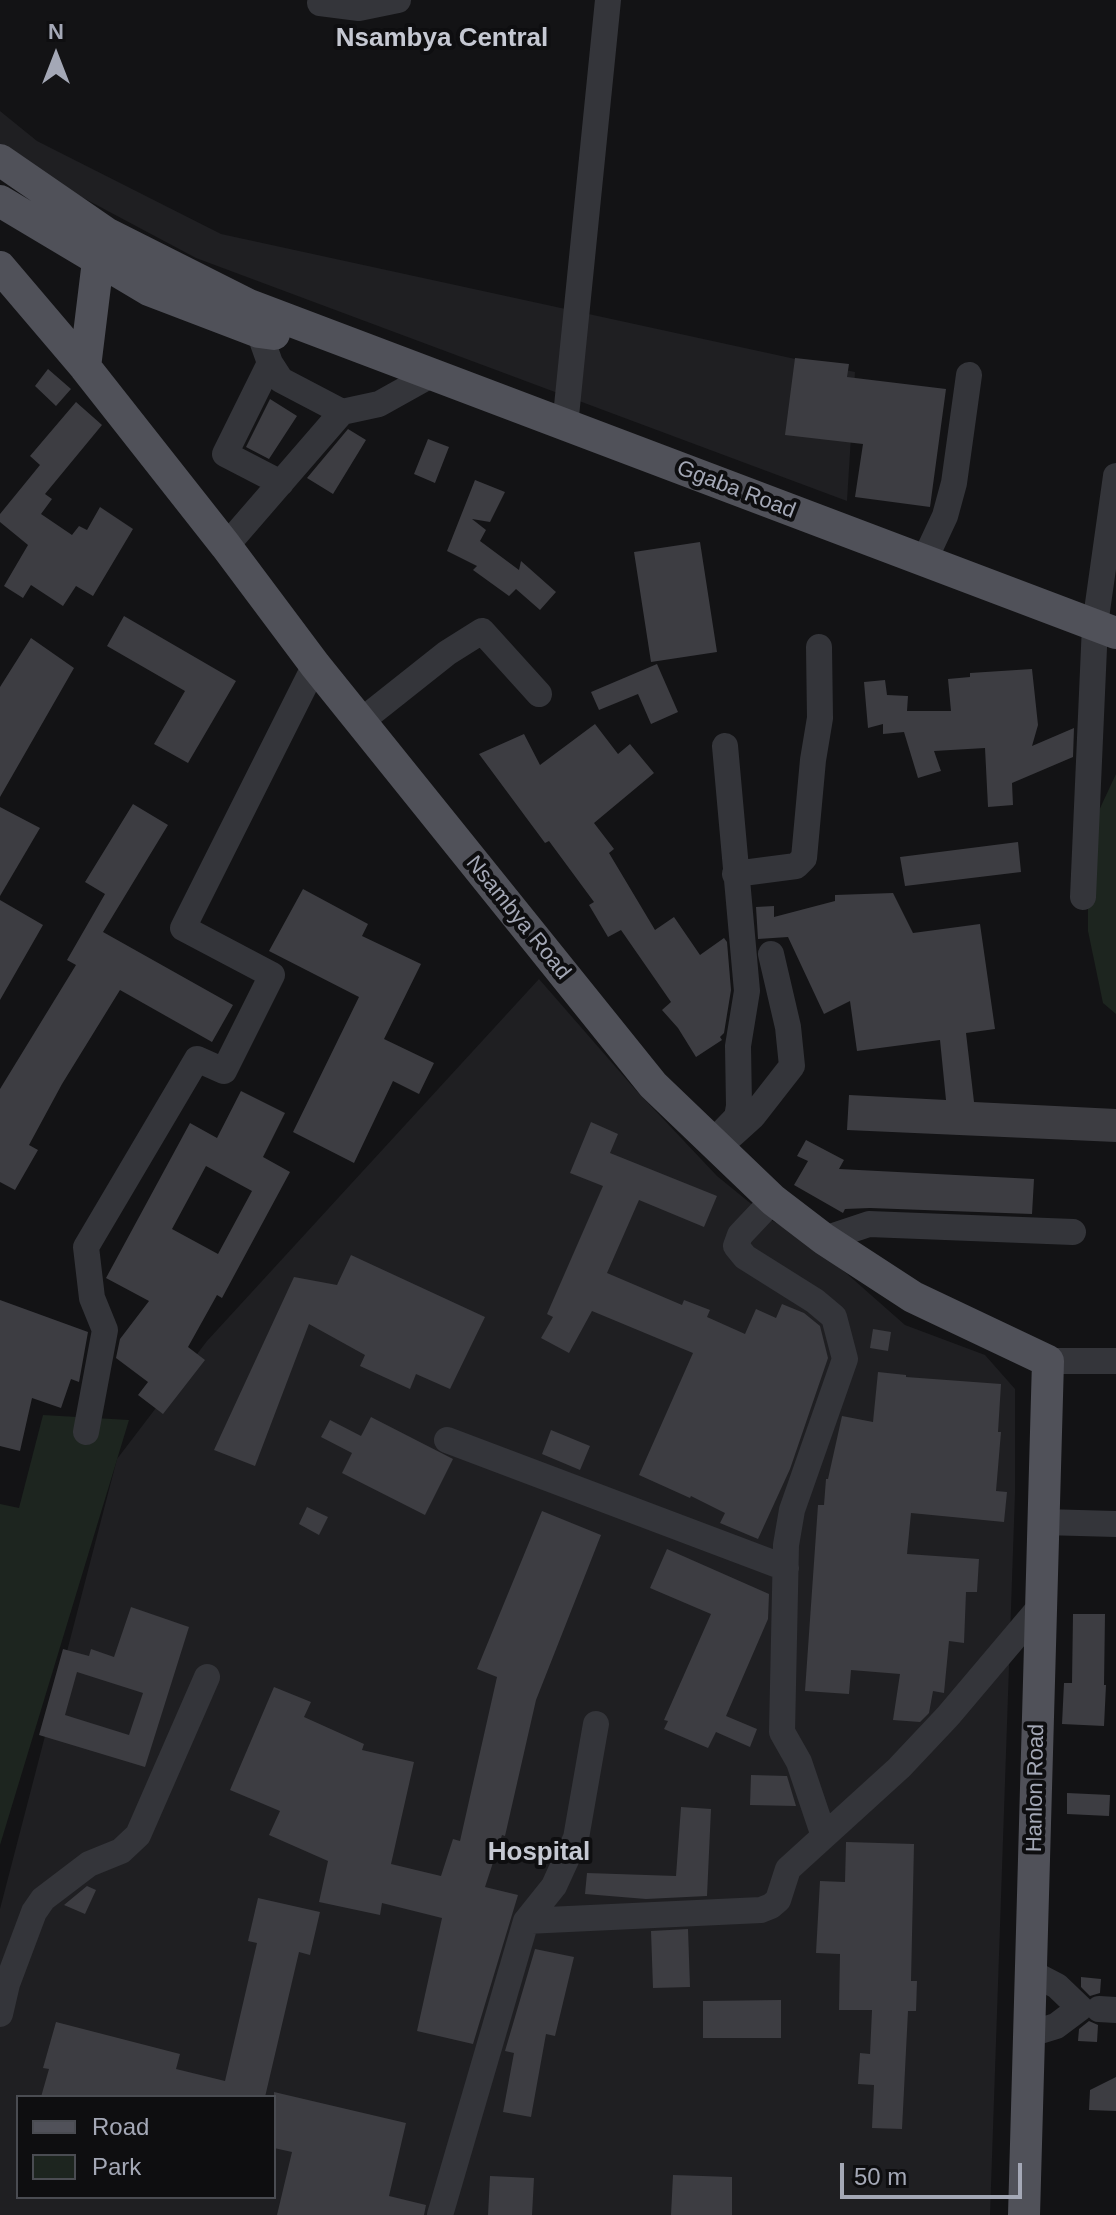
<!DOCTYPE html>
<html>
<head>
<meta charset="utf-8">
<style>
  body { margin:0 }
  #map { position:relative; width:1116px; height:2215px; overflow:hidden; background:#131315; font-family:Helvetica,sans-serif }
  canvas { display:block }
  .legend { position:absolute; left:16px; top:2095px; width:260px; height:104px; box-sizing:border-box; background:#0e0e10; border:2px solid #4a4c52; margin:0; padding:10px 14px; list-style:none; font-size:24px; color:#a4a8b6 }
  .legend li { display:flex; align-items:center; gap:16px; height:40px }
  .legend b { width:40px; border:2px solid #4a4c52 }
  .north { position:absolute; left:16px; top:16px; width:80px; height:80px; -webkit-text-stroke:6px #0e0e10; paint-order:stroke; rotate:0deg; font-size:22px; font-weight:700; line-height:32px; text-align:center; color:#a4a8b6 }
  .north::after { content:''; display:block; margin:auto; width:28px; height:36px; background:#a4a8b6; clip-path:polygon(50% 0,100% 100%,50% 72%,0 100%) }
  .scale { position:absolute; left:840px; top:2163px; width:182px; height:36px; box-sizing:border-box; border:4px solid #a4a8b6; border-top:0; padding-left:10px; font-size:24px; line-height:28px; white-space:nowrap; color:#a4a8b6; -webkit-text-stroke:6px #0e0e10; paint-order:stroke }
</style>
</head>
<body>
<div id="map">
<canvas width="1116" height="2215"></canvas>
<ul class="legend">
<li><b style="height:10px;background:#505159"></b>Road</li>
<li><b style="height:22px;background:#1d251f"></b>Park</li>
</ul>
<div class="north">N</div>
<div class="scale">50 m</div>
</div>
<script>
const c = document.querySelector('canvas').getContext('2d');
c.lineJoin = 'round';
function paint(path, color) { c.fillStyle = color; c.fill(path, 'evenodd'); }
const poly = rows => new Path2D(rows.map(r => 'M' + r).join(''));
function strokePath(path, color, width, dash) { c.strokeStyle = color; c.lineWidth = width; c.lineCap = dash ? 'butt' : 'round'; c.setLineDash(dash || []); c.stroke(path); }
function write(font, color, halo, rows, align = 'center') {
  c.font = font + ' Helvetica,sans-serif'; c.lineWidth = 8; c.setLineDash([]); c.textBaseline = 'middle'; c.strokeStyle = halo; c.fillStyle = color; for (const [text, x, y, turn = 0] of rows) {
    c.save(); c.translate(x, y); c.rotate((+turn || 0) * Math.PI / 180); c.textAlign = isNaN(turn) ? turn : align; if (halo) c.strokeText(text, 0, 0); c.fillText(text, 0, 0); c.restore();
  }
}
paint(poly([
  [0,111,37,141,221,234,855,372,847,501,196,258,14,161,0,149],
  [539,979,634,1088,717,1176,771,1220,812,1243,905,1325,985,1355,1015,1389,1015,1493,990,2215,0,2215,0,1909,117,1459,207,1341],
  [18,2097,274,2097,274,2197,18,2197]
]), '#1f1f22');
paint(poly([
  [1116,774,1116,1014,1103,1003,1088,931,1088,834],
  [43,1415,129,1420,0,1845,0,1504,19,1508]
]), '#1d251f');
paint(poly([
  [795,358,849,364,847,377,946,389,930,507,855,497,863,444,785,435],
  [48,369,71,389,56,406,35,386],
  [270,399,297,416,269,459,246,447],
  [76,402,102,425,45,494,52,499,41,514,72,535,79,526,87,530,100,507,133,529,93,596,76,586,63,606,31,585,23,598,4,586,28,545,0,522,0,514,40,465,30,456],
  [348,429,366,440,333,494,307,478],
  [428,439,449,447,435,483,414,474],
  [475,480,505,492,490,522,472,519,486,530,480,541,519,570,521,561,556,592,540,610,516,589,509,596,473,570,477,566,447,551],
  [700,542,717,652,651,662,634,552],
  [124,616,236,681,188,763,154,744,185,691,107,646],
  [31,638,74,668,0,797,0,687],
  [657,664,678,712,651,724,638,694,599,710,591,692],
  [1032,669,1038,725,1032,746,1074,728,1073,757,1012,783,1013,805,988,807,985,748,934,751,941,771,918,778,904,732,883,734,883,724,868,728,864,682,885,680,887,695,908,696,907,711,951,711,948,679,970,677,970,673],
  [595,724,618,754,630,744,654,773,594,823,614,849,609,853,655,930,674,917,700,955,724,938,727,942,731,990,724,1033,720,1037,722,1040,696,1057,678,1028,662,1010,671,1002,621,930,608,937,589,905,594,902,549,841,545,843,479,754,524,734,540,765],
  [133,804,168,825,103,932,233,1005,212,1042,120,990,62,1084,29,1145,38,1150,15,1190,0,1182,0,1089,76,965,67,960,105,894,85,882],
  [0,807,40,828,0,896],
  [1018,842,1021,872,905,886,900,857],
  [303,889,368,924,362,936,421,964,384,1039,434,1063,419,1094,393,1081,354,1163,293,1132,359,997,269,951],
  [893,893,913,933,980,924,995,1029,966,1033,974,1102,1116,1109,1116,1142,847,1130,849,1095,946,1100,940,1040,857,1051,850,1001,824,1014,788,937,758,939,756,907,774,906,774,917,835,901,835,895],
  [0,900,43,925,0,1000],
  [241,1091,285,1113,263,1157,290,1172,222,1298,217,1295,188,1347,205,1360,163,1414,138,1395,148,1382,116,1358,120,1339,149,1301,106,1278,190,1123,217,1138],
  [206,1166,252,1191,218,1254,172,1229],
  [591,1122,618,1134,610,1153,717,1196,704,1227,639,1200,607,1273,682,1305,684,1300,710,1310,707,1317,745,1334,756,1309,776,1318,782,1304,804,1313,820,1326,828,1358,790,1469,758,1539,720,1523,725,1513,691,1496,690,1498,639,1475,693,1353,592,1311,569,1353,541,1338,553,1317,547,1314,603,1186,570,1173],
  [806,1140,844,1160,839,1169,1034,1179,1032,1214,870,1208,845,1209,843,1213,794,1185,808,1161,797,1156],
  [351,1255,485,1317,450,1389,416,1374,410,1389,360,1366,365,1355,309,1324,255,1466,214,1450,294,1277,337,1285],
  [0,1300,88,1332,79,1382,71,1379,61,1408,32,1398,20,1451,0,1446],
  [873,1329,891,1332,888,1351,870,1348],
  [878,1372,906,1375,906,1377,1001,1384,998,1432,1001,1432,996,1491,1007,1492,1004,1522,911,1513,907,1554,979,1559,977,1592,966,1592,964,1643,949,1641,944,1693,933,1691,929,1713,920,1722,893,1720,900,1674,851,1670,849,1694,805,1691,818,1505,824,1505,826,1479,828,1479,842,1416,873,1422],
  [371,1417,453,1459,425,1515,342,1473,352,1453,321,1437,330,1420,361,1436],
  [551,1430,590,1446,580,1470,542,1454],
  [307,1507,328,1517,319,1535,299,1524],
  [542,1511,601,1535,536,1700,505,1836,502,1835,485,1887,518,1895,473,2044,417,2031,442,1918,382,1903,380,1915,319,1902,328,1861,269,1835,280,1811,230,1790,274,1687,311,1702,304,1717,364,1744,362,1750,414,1762,391,1864,441,1876,453,1839,460,1841,497,1677,477,1669],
  [667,1549,769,1594,768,1619,726,1716,757,1729,750,1747,716,1732,708,1748,664,1729,668,1721,664,1720,711,1614,650,1588],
  [131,1607,189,1627,145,1767,39,1735,63,1649,89,1656,91,1649,114,1657],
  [77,1672,143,1693,129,1735,65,1715],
  [1073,1614,1105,1614,1104,1685,1106,1685,1104,1726,1062,1724,1064,1683,1072,1683],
  [751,1775,787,1776,796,1806,750,1805],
  [1067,1793,1110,1795,1109,1816,1067,1814],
  [681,1807,711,1809,707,1896,646,1899,585,1894,587,1873,676,1876],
  [846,1842,914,1844,911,1981,917,1981,916,2011,908,2011,902,2129,872,2128,874,2085,858,2084,860,2053,870,2054,872,2010,839,2010,840,1954,816,1953,820,1881,845,1882],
  [87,1886,96,1890,85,1914,64,1905],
  [258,1898,320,1912,310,1955,299,1952,265,2097,41,2097,49,2069,43,2068,56,2022,180,2054,176,2069,225,2081,257,1943,248,1941],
  [688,1929,690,1987,653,1988,651,1931],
  [535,1949,574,1957,555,2036,546,2034,531,2117,503,2112,514,2053,505,2051],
  [1081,1977,1101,1979,1100,1993,1090,1996,1081,1987],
  [781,2000,781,2038,703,2038,703,2001],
  [1089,2021,1098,2025,1097,2042,1078,2041,1079,2029],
  [1116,2077,1116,2111,1089,2110,1090,2090],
  [274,2092,406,2123,389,2196,426,2205,424,2215,277,2215,292,2152,274,2148],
  [673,2175,732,2177,732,2215,671,2215],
  [490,2176,534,2178,532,2215,488,2215]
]), '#3d3d42');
strokePath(poly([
  [320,3,359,8,398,0],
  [259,332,270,363,281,380,342,412,379,404,431,375],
  [270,363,225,454,281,483],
  [565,426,608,0],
  [226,546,342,412],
  [924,561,945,516,954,483,969,375],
  [360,722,447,653,482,631,539,694],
  [735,874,796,866,804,858,813,760,820,718,819,647],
  [1083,897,1095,625,1116,476],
  [732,1135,753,1116,792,1066,788,1027,771,954],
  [712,1143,737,1117,739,1106,738,1046,747,991,725,746],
  [773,1200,740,1235,736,1246,745,1257,815,1301,834,1317,845,1359,792,1510,786,1545,782,1732,799,1762,824,1836],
  [824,1239,869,1224,1073,1232],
  [1048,1361,1116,1361],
  [86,1432,105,1330,92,1298,86,1247,197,1059,224,1071,272,975,183,928,315,665],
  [447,1440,786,1568],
  [1043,1522,1116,1524],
  [526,1921,761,1910,771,1906,778,1900,788,1869,899,1768,948,1716,1041,1606],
  [1099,2009,1116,2010],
  [0,2014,7,1984,34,1912,43,1899,89,1864,121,1851,138,1835,207,1677],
  [1030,2034,1056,2026,1080,2008,1057,1986,1032,1973],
  [440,2215,526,1921,554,1886,576,1838,596,1724]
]), '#34353a', 26);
strokePath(poly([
  [0,160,106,233,249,305,1116,633],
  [0,201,149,290,259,332,274,334],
  [0,267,85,367,226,546,315,665,653,1085,773,1200,824,1239,913,1297,1048,1361,1024,2215],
  [85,367,98,261,102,244]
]), '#505159', 32);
write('22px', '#a4a8b6', '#0e0e10', [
  ["Ggaba Road",736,490,21],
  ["Nsambya Road",518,918,51],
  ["Hanlon Road",1036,1788,-89]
]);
write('bold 26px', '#c5c8d2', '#0e0e10', [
  ["Nsambya Central",442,39],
  ["Hospital",539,1853]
]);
</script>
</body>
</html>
